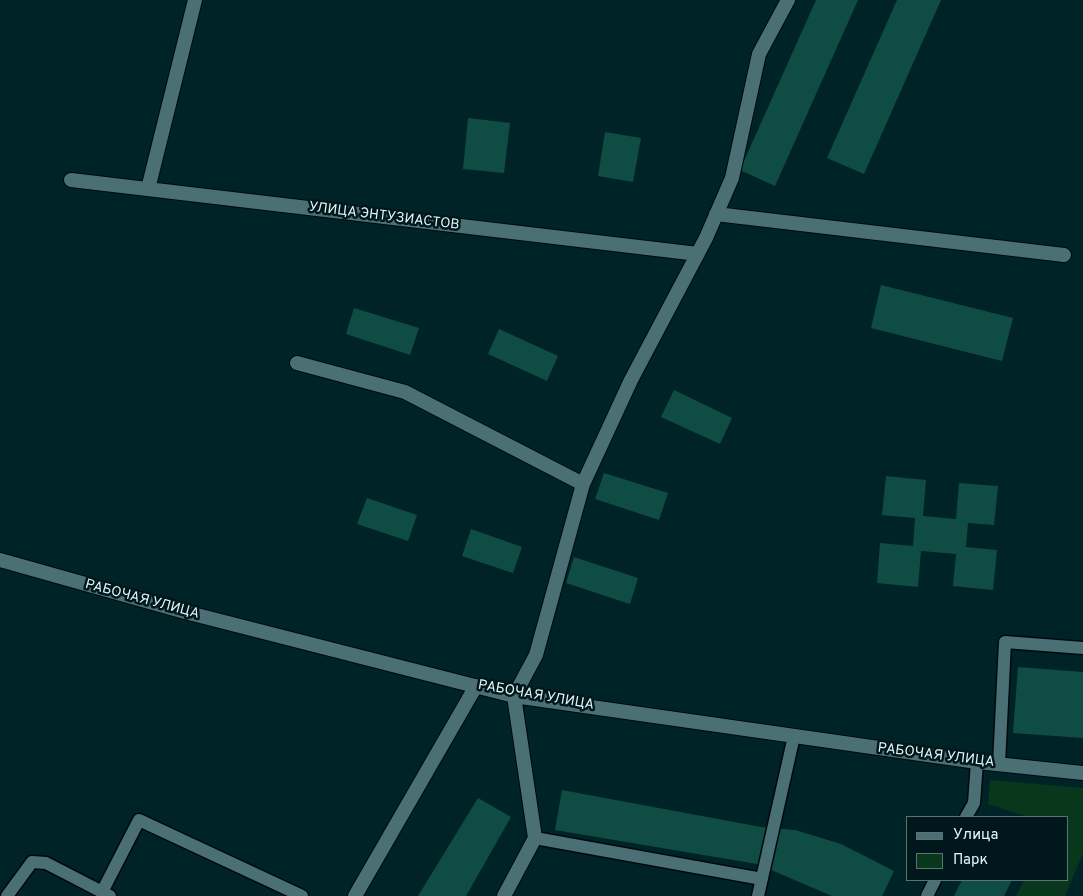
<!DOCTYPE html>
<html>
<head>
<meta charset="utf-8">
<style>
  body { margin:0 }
  #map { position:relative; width:1083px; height:896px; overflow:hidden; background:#002328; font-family:Overpass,sans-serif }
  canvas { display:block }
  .legend { position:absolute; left:906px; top:816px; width:162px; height:65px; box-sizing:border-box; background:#00181c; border:1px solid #5b7175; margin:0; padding:6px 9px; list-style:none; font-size:15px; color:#e3f7fa }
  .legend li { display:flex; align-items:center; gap:10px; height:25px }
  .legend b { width:25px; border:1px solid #5b7175 }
</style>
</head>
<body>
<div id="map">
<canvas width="1083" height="896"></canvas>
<ul class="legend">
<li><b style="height:6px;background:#4a6f74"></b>Улица</li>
<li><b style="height:14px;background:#09371b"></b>Парк</li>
</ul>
</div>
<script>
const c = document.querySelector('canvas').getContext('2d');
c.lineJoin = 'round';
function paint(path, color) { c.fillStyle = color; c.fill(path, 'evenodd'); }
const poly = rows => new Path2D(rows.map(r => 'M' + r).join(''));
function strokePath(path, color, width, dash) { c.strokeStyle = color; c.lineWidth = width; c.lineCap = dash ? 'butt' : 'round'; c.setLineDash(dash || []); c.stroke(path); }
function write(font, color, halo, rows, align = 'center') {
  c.font = font + ' Overpass,sans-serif'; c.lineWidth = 5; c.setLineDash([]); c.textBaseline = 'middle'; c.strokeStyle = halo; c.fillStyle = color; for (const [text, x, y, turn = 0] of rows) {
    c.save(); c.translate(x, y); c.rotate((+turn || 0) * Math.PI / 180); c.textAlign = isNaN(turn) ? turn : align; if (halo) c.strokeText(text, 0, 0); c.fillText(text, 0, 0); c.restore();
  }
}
paint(poly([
  [990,780,1083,788,1083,853,1065,896,1016,896,1024,880,1067,880,1067,817,1028,817,988,804]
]), '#09371b');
paint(poly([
  [816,0,858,0,775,186,740,170],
  [897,0,941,0,864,174,827,158],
  [468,118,510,123,504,173,463,169],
  [605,132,641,138,633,182,598,176],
  [881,285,1013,318,1002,361,871,328],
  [354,308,419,328,410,355,346,334],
  [499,329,558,356,547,381,488,354],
  [674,390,732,418,720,444,661,417],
  [604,473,668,493,659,520,595,499],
  [886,476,926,480,923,516,956,519,959,483,998,486,994,525,968,523,966,547,997,550,993,590,953,586,956,554,921,551,918,587,877,583,880,543,913,546,915,518,882,515],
  [367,498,417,515,408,541,357,524],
  [471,529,522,547,513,573,462,556],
  [574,557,638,578,630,604,566,583],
  [1018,667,1083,672,1083,738,1013,733],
  [562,790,761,827,795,830,841,844,894,871,882,896,832,896,757,864,555,830],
  [478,798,511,817,466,896,418,896],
  [962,880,1012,880,1004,896,954,896]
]), '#0f4d44');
const service = poly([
  [999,764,1005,642,1083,648],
  [966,817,974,803,977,762],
  [535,838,762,879],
  [102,892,139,820,302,896],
  [7,896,32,862,46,863,110,896],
  [758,896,794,736],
  [927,896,935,880]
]);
const minor = poly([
  [71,180,698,254],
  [148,189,195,0],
  [716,214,1064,255],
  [297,363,405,392,583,484],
  [0,560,185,612,514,696,977,762,1083,773],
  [355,896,476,686],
  [504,896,535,838,514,696,536,655,583,484,631,380,706,238,732,178,759,54,788,0]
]);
strokePath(service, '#000a0d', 15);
strokePath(minor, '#000a0d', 16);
strokePath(service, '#4a6f74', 12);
strokePath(minor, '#4a6f74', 14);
write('14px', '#e3f7fa', '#00181c', [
  ["УЛИЦА ЭНТУЗИАСТОВ",384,217,7],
  ["РАБОЧАЯ УЛИЦА",142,600,15],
  ["РАБОЧАЯ УЛИЦА",536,696,10],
  ["РАБОЧАЯ УЛИЦА",936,756,7]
]);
</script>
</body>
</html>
